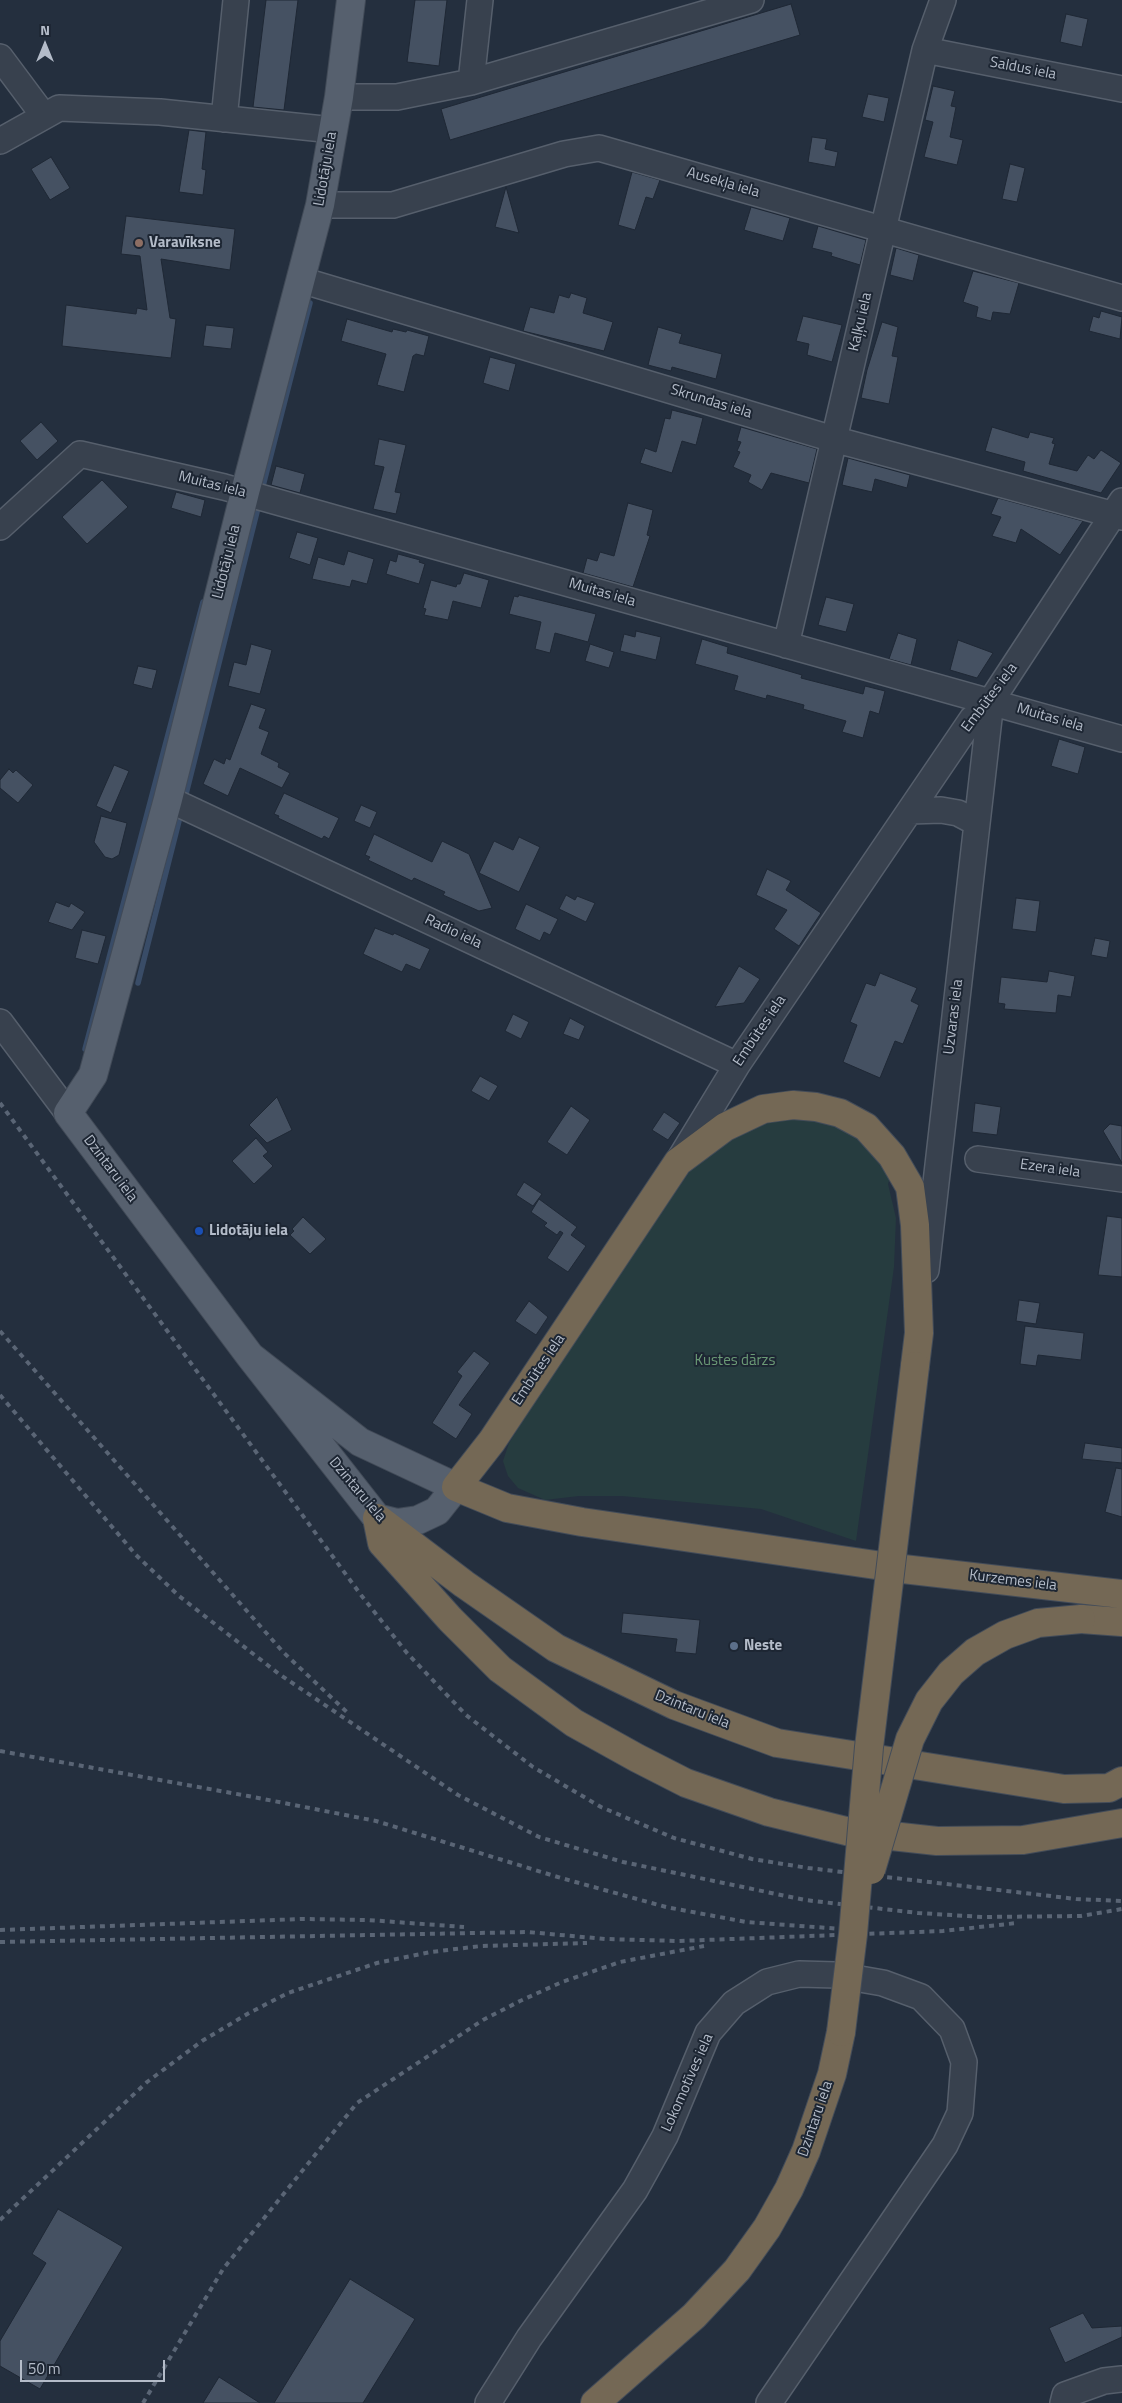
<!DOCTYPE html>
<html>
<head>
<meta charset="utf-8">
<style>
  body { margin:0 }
  #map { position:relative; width:1122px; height:2403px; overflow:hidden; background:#242f3e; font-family:"Titillium Web",sans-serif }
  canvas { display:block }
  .north { position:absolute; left:20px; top:20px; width:50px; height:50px; -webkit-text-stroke:4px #1d2633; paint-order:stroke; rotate:0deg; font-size:14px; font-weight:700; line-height:20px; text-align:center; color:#b4bcc9 }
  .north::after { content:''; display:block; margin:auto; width:18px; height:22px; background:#b4bcc9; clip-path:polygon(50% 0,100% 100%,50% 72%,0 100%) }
  .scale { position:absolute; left:20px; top:2360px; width:145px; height:22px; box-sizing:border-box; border:2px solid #b4bcc9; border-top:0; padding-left:6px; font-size:15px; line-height:18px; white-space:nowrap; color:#b4bcc9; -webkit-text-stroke:4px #1d2633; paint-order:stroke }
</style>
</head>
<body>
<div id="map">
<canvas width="1122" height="2403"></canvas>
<div class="north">N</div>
<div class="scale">50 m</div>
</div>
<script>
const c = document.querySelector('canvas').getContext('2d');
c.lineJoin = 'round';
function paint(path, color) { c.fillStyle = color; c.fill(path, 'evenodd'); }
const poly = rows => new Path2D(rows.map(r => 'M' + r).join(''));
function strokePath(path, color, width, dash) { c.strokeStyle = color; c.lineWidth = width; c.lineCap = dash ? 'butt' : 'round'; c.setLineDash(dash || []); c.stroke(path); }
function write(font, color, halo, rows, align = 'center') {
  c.font = font + ' "Titillium Web",sans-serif'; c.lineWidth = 4; c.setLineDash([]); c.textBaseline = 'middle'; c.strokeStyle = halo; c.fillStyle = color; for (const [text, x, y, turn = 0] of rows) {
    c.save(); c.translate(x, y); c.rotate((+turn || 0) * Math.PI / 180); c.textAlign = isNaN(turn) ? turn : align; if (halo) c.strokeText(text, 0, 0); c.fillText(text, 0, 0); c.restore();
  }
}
paint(poly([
  [794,1115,841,1125,862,1138,891,1174,888,1184,896,1218,894,1267,856,1541,761,1509,622,1496,579,1496,545,1500,518,1488,508,1476,503,1461,509,1443,557,1365,694,1165,750,1124]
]), '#263c3f');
strokePath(poly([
  [263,486,310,303],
  [186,794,258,508],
  [138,983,179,821],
  [85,1049,203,602]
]), '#394c67', 5.5);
const building = poly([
  [266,0,298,0,284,110,253,107,266,0],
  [415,0,447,0,439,66,407,62,415,0],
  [791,4,800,35,450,140,441,109,791,4],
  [1066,14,1088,19,1082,47,1060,42,1066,14],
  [933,86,955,91,951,106,956,107,950,137,963,140,957,165,924,157,933,122,925,120,933,86],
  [868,94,889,98,884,122,862,117,868,94],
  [189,130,206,132,202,169,206,170,203,195,179,192,189,130],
  [812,137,827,139,825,149,838,152,835,167,808,162,812,137],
  [51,157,70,188,50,200,31,169,51,157],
  [1010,164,1025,168,1017,202,1002,199,1010,164],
  [632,172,660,180,653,199,646,197,635,230,618,225,632,172],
  [506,187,519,233,495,227,506,187],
  [751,207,790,218,783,241,744,230,751,207],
  [126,216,235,229,230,270,161,259,170,318,176,319,171,358,62,346,66,305,136,314,137,308,147,310,140,256,121,254,126,216],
  [818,226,866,240,860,265,831,256,832,253,812,248,818,226],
  [896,248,919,255,913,281,890,275,896,248],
  [973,271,1019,283,1010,314,993,312,991,321,976,317,978,307,963,302,973,271],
  [571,293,587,298,583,313,613,322,604,351,523,331,530,307,554,313,559,295,569,298,571,293],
  [1101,311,1122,317,1120,339,1089,331,1093,316,1099,318,1101,311],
  [803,316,842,325,832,362,807,355,809,344,796,341,803,316],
  [347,319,392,332,393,329,406,332,407,330,429,336,424,356,416,354,413,356,404,392,377,385,386,354,341,341,347,319],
  [882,322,898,327,892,356,898,357,889,404,861,398,867,370,882,322],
  [206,325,234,328,231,349,203,346,206,325],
  [658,327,682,334,679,343,722,354,716,379,672,367,671,371,648,365,658,327],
  [490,357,516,364,509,391,483,383,490,357],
  [672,410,703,418,696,445,682,441,672,473,640,463,645,448,656,452,665,418,670,419,672,410],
  [41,422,58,441,37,460,20,441,41,422],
  [741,427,817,449,809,483,771,473,762,490,748,482,751,475,733,467,740,452,737,451,741,442,737,441,741,427],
  [992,427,1028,438,1030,432,1054,438,1052,443,1055,444,1049,464,1077,471,1088,455,1094,459,1101,450,1121,463,1101,493,1023,471,1025,462,985,451,992,427],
  [379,439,406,445,395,492,401,493,396,514,373,509,384,467,374,465,379,439],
  [848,458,910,475,907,488,875,479,872,492,842,485,848,458],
  [276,466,305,474,300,493,271,485,276,466],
  [102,480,128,507,87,544,62,517,102,480],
  [176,492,205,500,201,517,171,508,176,492],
  [998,498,1083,521,1060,555,1021,529,1016,543,992,536,1001,517,991,514,998,498],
  [628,503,653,510,647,535,650,536,633,587,583,573,587,558,597,561,600,552,614,556,628,503],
  [297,532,318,538,310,565,289,558,297,532],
  [348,551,374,559,367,584,352,580,350,587,312,579,318,557,344,565,348,551],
  [398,554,420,560,419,562,425,564,419,584,386,574,390,560,396,562,398,554],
  [464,573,489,580,481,608,453,601,448,620,424,615,426,609,423,608,431,580,456,587,457,584,460,584,464,573],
  [519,595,596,614,588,642,555,633,550,653,535,649,541,622,509,614,514,596,518,597,519,595],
  [826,597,854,604,846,632,818,625,826,597],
  [636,631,661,637,656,660,620,651,624,634,635,637,636,631],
  [898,633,917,639,911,665,889,659,898,633],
  [702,639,728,647,727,653,802,675,801,678,863,694,865,686,885,691,879,714,870,711,863,738,842,732,846,721,803,709,804,705,767,695,766,699,734,690,738,676,695,664,702,639],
  [958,640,993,653,977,678,950,670,958,640],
  [251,644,272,650,260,694,228,686,234,662,246,665,251,644],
  [590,644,614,652,609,668,585,661,590,644],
  [138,666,157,670,152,689,133,684,138,666],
  [251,704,266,709,259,728,269,732,261,754,279,763,278,767,290,773,282,788,240,768,228,796,203,784,214,759,224,764,226,758,230,760,251,704],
  [1059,739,1085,747,1078,774,1051,766,1059,739],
  [114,765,129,771,111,813,96,806,114,765],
  [9,769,13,773,16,770,33,785,18,803,0,788,0,780,9,769],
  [284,793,339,818,329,839,324,836,322,839,278,818,279,816,274,814,284,793],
  [361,805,377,812,370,828,354,821,361,805],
  [101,816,127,823,119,855,112,859,105,857,94,842,101,816],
  [374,834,432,862,442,841,469,854,492,908,479,911,443,895,445,892,414,878,412,881,368,860,370,857,365,855,374,834],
  [519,837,540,847,519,892,479,873,494,841,513,850,519,837],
  [767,869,791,881,786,890,821,913,799,946,774,929,787,910,756,895,767,869],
  [566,895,575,900,577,896,595,903,586,922,559,909,566,895],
  [1016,898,1040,901,1036,932,1012,929,1016,898],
  [56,902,69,907,71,903,85,912,72,930,48,922,56,902],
  [526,904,558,919,550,935,544,932,540,941,515,929,526,904],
  [375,928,393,935,394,933,430,949,420,970,406,964,402,972,363,954,375,928],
  [82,930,106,936,98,964,75,958,82,930],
  [1095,938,1110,941,1107,958,1091,955,1095,938],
  [739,966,760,979,744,1003,715,1007,739,966],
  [1049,971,1075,976,1071,997,1058,995,1056,1013,1004,1009,1005,1004,998,1003,1001,977,1047,982,1049,971],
  [880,973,917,988,911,1001,919,1005,903,1044,895,1041,880,1078,843,1062,857,1025,850,1022,866,983,875,986,880,973],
  [513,1014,529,1022,521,1039,505,1031,513,1014],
  [570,1018,585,1026,579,1040,563,1034,570,1018],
  [480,1076,498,1086,489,1101,471,1091,480,1076],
  [277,1097,292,1130,267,1143,249,1125,277,1097],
  [975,1103,1001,1107,997,1135,972,1132,975,1103],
  [571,1106,590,1120,567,1155,547,1142,571,1106],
  [664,1112,680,1123,668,1140,652,1130,664,1112],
  [1110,1124,1122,1126,1122,1163,1103,1131,1110,1124],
  [256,1138,268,1152,263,1156,273,1166,254,1184,232,1161,256,1138],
  [524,1182,542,1194,533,1206,516,1195,524,1182],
  [539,1199,577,1227,571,1235,586,1246,568,1272,547,1258,563,1233,560,1231,557,1235,544,1226,547,1223,531,1212,539,1199],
  [1107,1216,1122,1218,1122,1277,1098,1275,1107,1216],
  [303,1217,326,1239,310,1254,290,1235,294,1231,292,1229,303,1217],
  [1019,1300,1040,1303,1036,1324,1016,1321,1019,1300],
  [529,1301,548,1317,536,1335,515,1321,529,1301],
  [1025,1326,1084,1333,1081,1360,1038,1355,1036,1366,1020,1364,1025,1326],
  [474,1351,490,1363,459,1405,472,1414,456,1439,432,1423,462,1376,457,1372,474,1351],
  [1085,1443,1122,1448,1122,1463,1082,1459,1085,1443],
  [1116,1468,1122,1469,1122,1517,1105,1512,1116,1468],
  [623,1613,700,1620,696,1654,675,1652,677,1639,621,1633,623,1613],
  [58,2209,123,2247,40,2389,0,2366,0,2341,46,2263,32,2254,58,2209],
  [350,2279,415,2319,363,2403,274,2403,350,2279],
  [1083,2313,1092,2328,1122,2326,1122,2337,1065,2363,1049,2328,1083,2313],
  [219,2377,260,2403,203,2403,219,2377]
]);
paint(building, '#455162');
strokePath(building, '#1f2835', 1);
const minor = poly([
  [925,50,1122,89],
  [0,57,44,116],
  [471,82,480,0],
  [339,97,397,97,471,82,751,0],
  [224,119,236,0],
  [0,141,59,108,160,112,333,130],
  [320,205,393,205,564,154,599,148,1122,298],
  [301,280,833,439,1122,517],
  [0,527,80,454,224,487,1122,739],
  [786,645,925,50,943,0],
  [168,799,737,1065],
  [910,811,941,810,958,813,977,823],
  [0,1022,68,1113],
  [978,1159,1122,1179],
  [679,1160,737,1065,972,719,991,701,1122,501],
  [926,1270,991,701],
  [488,2403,529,2338,635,2190,665,2136,708,2033,734,2003,767,1982,799,1974,837,1975,883,1983,921,1997,952,2029,964,2062,960,2113,945,2145,769,2403],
  [1063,2403,1065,2395,1104,2381,1122,2379]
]);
const major = poly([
  [250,1356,360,1442,456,1487,437,1511,418,1520,397,1523,377,1518,250,1356,68,1113,93,1075,168,799,245,492,320,205,339,97,351,0]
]);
const highway = poly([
  [915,1366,919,1333,915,1225,910,1187,892,1156,866,1127,840,1113,816,1107,793,1105,763,1109,725,1127,678,1162,492,1441,456,1487,507,1508,582,1522,903,1569,1122,1594],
  [377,1518,382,1543,450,1619,500,1669,574,1723,637,1758,686,1783,769,1812,846,1831,937,1841,1023,1840,1122,1823],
  [377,1518,464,1584,556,1648,674,1705,777,1743,1064,1789,1109,1788,1122,1781],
  [1081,1619,1122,1622],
  [595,2403,694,2316,737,2270,767,2228,789,2189,806,2151,832,2074,841,2032]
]);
strokePath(minor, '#565f6c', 28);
strokePath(major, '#414a57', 30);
strokePath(highway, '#434c59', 30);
strokePath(minor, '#38414e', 25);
strokePath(major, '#56606e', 28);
strokePath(highway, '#746855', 28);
strokePath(poly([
  [0,1103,361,1595,407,1653,466,1715,533,1767,601,1807,674,1838,752,1859,808,1868,1076,1899,1122,1901],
  [0,1331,283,1652,350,1715],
  [0,1395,136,1555,179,1596,279,1674,458,1795,539,1837,623,1862,805,1900,918,1913,983,1917,1081,1916,1122,1909],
  [0,1751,248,1796,376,1821,561,1878,666,1907,746,1922,842,1929],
  [0,1930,302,1919,368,1920,464,1927],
  [0,1942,528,1932,605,1939,679,1941,943,1931,1017,1923],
  [0,2220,147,2082,202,2041,249,2013,288,1993,377,1963,431,1952,481,1946,587,1943],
  [143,2403,223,2269,357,2103,483,2020,520,2001,562,1982,620,1962,704,1946]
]), '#5a6575', 4, [5, 5]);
const highwayBridge = poly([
  [871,1870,910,1739,929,1701,951,1673,975,1652,1005,1635,1038,1623,1081,1619],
  [841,2032,853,1934,869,1747,915,1366]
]);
strokePath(highwayBridge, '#434c59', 30, []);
strokePath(highwayBridge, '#746855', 28);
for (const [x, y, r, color] of [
  [139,243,5,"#8d6e63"],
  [199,1231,5,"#1a4fb4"],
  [734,1646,5,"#5c6f8a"]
]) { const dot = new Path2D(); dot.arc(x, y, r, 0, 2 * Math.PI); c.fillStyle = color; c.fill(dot); strokePath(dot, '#1d2633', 2); }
write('15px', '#b4bcc9', '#1d2633', [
  ["Saldus iela",1023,69,11],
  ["Lidotāju iela",326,169,-80],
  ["Ausekļa iela",723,183,16],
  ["Kaļķu iela",861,322,-77],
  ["Skrundas iela",711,402,17],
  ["Muitas iela",212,485,14],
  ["Lidotāju iela",227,562,-76],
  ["Muitas iela",602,593,16],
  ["Embūtes iela",990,698,-53],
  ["Muitas iela",1050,718,16],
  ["Radio iela",453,932,25],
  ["Uzvaras iela",954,1017,-83],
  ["Embūtes iela",760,1031,-56],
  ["Dzintaru iela",110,1169,53],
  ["Ezera iela",1050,1169,8],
  ["Embūtes iela",539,1370,-56],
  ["Dzintaru iela",357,1490,50],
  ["Kurzemes iela",1013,1581,7],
  ["Dzintaru iela",692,1710,22],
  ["Lokomotīves iela",688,2083,-66],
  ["Dzintaru iela",816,2119,-71]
]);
write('bold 15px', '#b4bcc9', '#1d2633', [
  ["Varavīksne",149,243],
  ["Lidotāju iela",209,1231],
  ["Neste",744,1646]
], 'left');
write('15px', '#6b9a76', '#1d2633', [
  ["Kustes dārzs",735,1361]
]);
</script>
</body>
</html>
